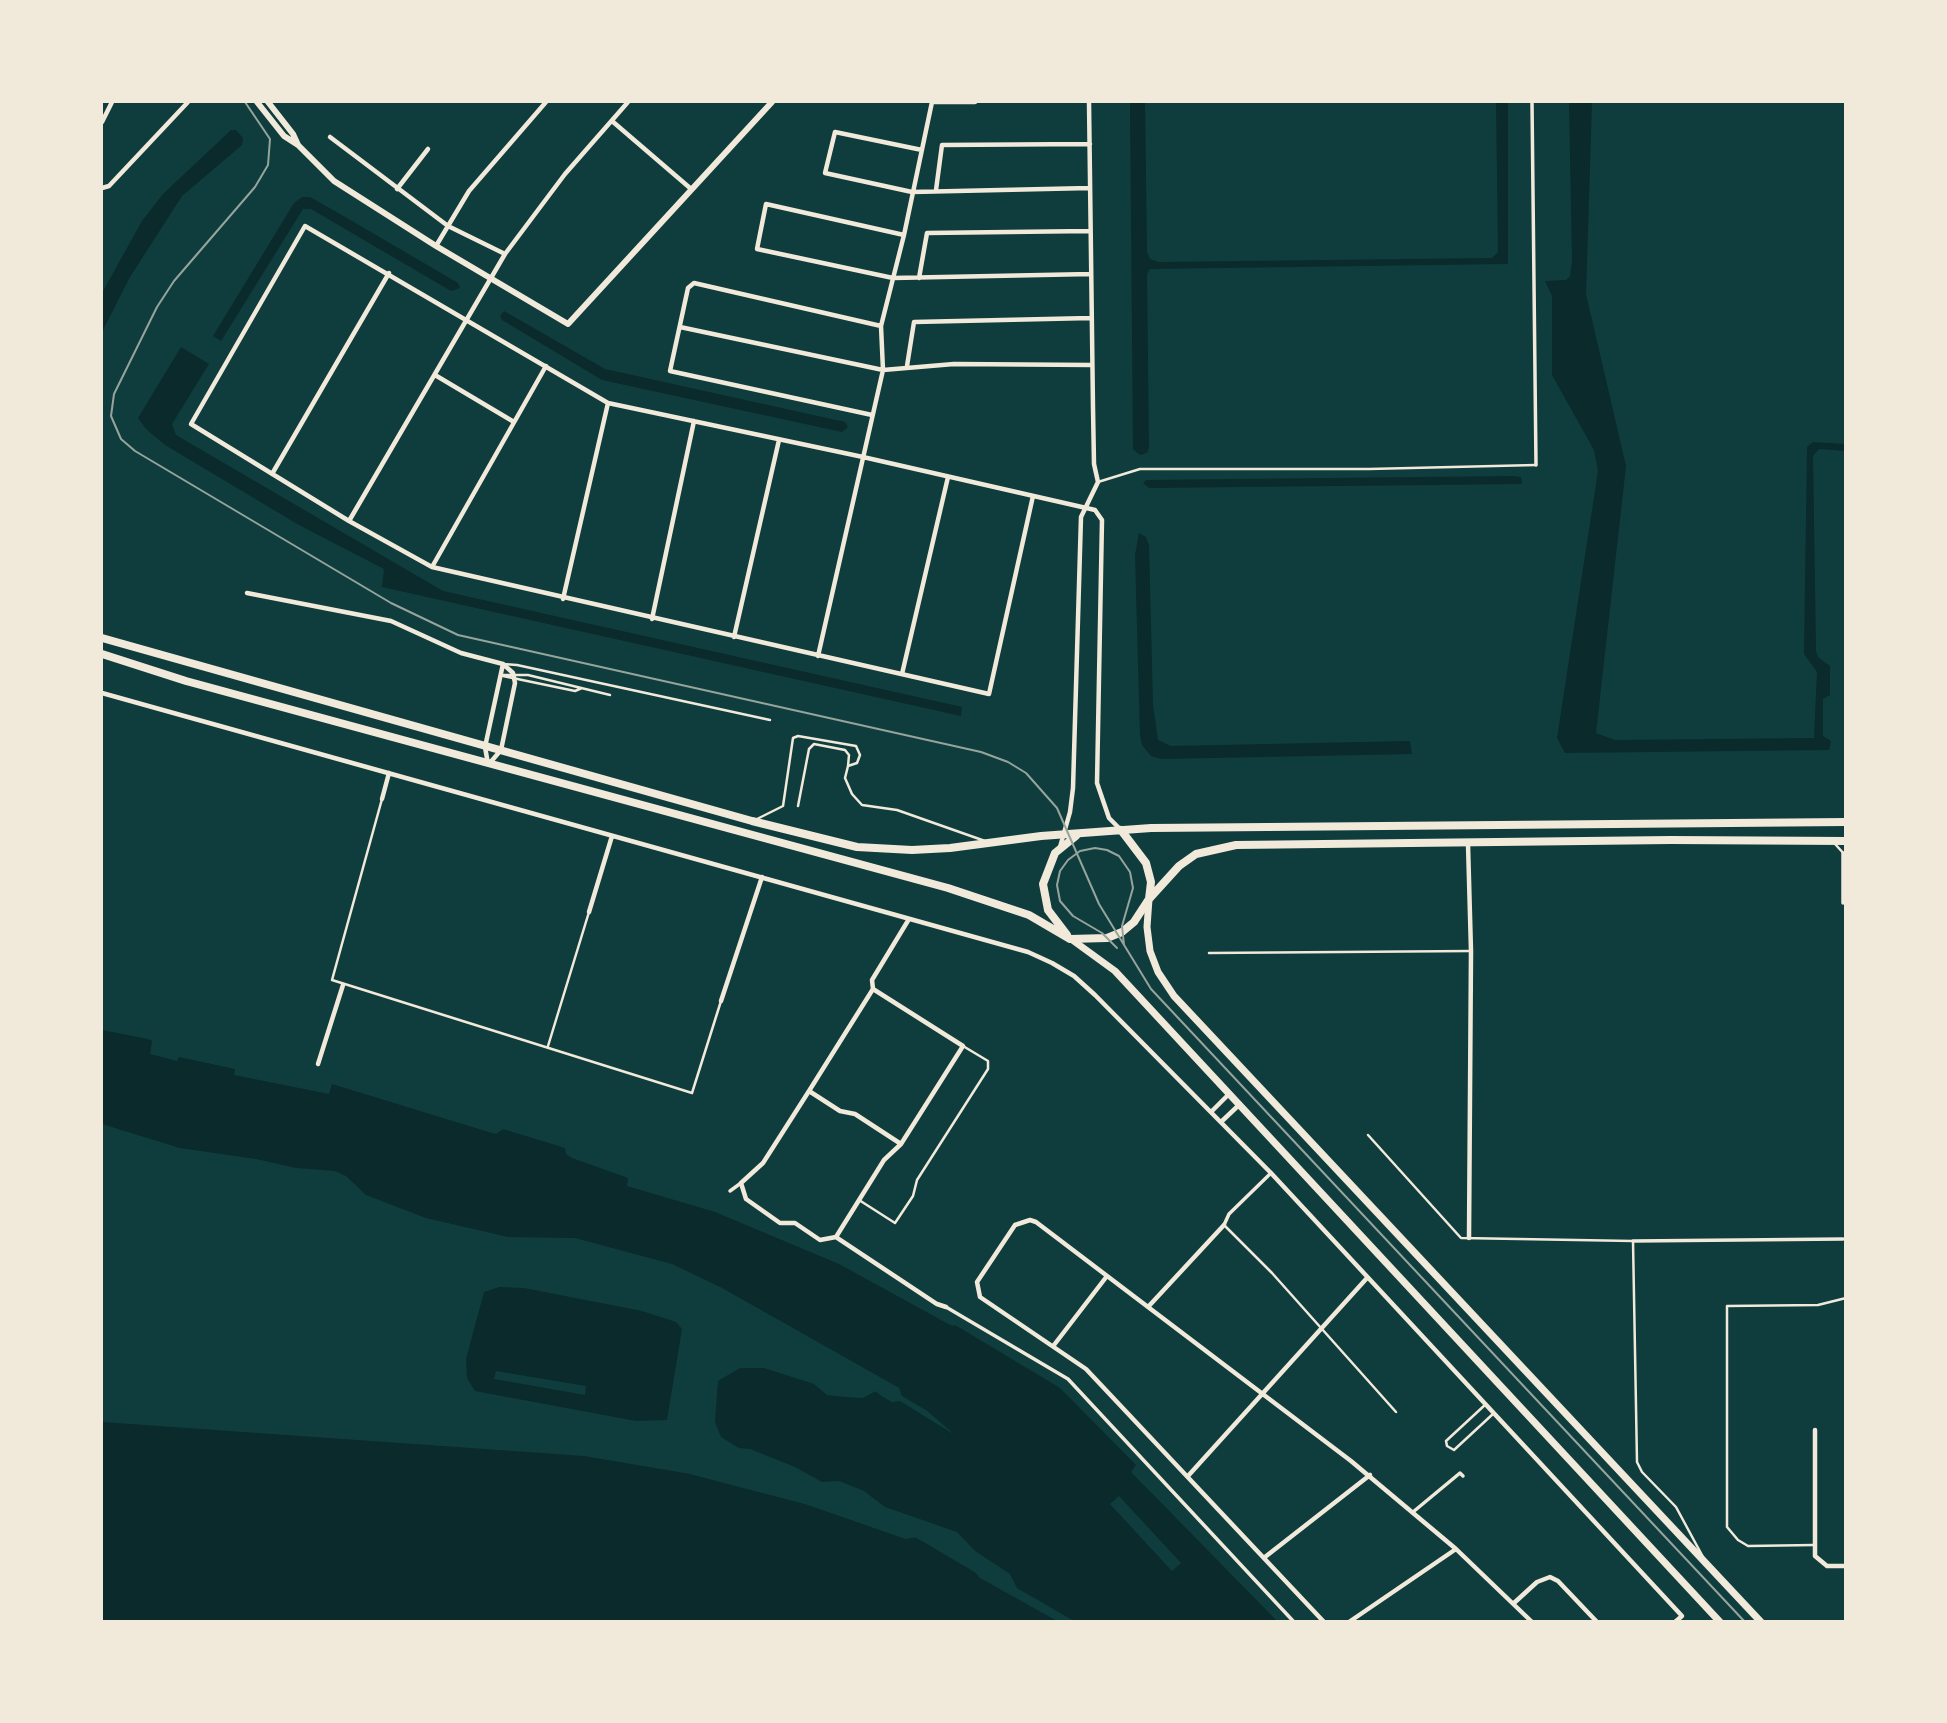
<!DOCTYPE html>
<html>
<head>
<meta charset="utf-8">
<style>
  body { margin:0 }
  #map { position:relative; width:1947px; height:1723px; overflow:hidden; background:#0f3d3e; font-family:"Source Sans 3",sans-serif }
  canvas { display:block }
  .frame { position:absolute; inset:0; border:103px solid #f1e9da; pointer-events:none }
</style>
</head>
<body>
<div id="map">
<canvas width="1947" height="1723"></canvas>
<div class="frame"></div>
</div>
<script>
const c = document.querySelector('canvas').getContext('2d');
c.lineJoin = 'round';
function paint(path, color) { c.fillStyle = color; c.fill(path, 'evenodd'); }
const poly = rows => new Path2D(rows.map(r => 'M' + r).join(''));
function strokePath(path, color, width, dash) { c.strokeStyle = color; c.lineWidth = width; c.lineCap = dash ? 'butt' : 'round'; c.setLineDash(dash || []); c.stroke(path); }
paint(poly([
  [1130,102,1145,102,1147,252,1150,259,1159,262,1492,258,1498,252,1496,102,1508,102,1508,264,1150,269,1147,274,1149,448,1147,453,1140,455,1133,449],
  [1569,102,1592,102,1586,294,1626,466,1596,733,1615,740,1814,738,1817,672,1804,654,1807,447,1813,442,1845,444,1845,451,1819,449,1813,456,1816,651,1818,657,1830,666,1830,695,1823,699,1823,736,1831,741,1829,750,1565,753,1557,738,1598,471,1594,450,1552,375,1552,296,1545,281,1566,280,1570,276,1572,261],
  [231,130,236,130,243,138,242,145,182,196,130,277,102,332,102,293,142,221,163,194],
  [302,197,310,197,347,218,458,283,460,288,451,291,311,209,303,209,221,341,213,336,294,203],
  [504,311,605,369,845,422,848,427,842,432,602,380,502,320,500,316],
  [181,347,209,364,172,424,176,435,443,591,962,707,961,716,382,587,384,569,299,525,165,445,146,429,138,418],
  [1513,476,1521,477,1522,484,1149,488,1143,483,1146,480],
  [1139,533,1146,537,1149,545,1153,705,1158,740,1171,746,1410,741,1412,754,1161,759,1151,756,1142,745,1140,736,1135,555],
  [102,1030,148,1039,152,1041,150,1054,177,1061,179,1057,235,1069,234,1075,329,1094,332,1084,482,1130,496,1134,503,1129,565,1148,566,1154,572,1158,628,1178,627,1186,715,1212,839,1264,952,1326,955,1325,1060,1388,1136,1465,1131,1472,1277,1621,1074,1621,1017,1588,1010,1574,975,1551,957,1532,885,1507,864,1491,839,1481,822,1482,795,1467,750,1449,739,1448,721,1437,715,1422,718,1381,740,1368,764,1368,814,1384,827,1395,845,1397,863,1398,876,1391,892,1402,901,1398,899,1388,720,1287,672,1264,575,1238,508,1237,426,1218,366,1195,346,1176,335,1171,296,1168,256,1159,180,1148,102,1124],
  [499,1287,524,1288,642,1311,676,1322,682,1329,667,1420,636,1421,475,1391,467,1378,466,1359,484,1292],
  [102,1422,584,1456,690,1474,806,1504,906,1539,915,1537,969,1566,980,1578,1057,1621,102,1621]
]), '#0a2a2b');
paint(poly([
  [720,1287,899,1388,902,1396,926,1410,955,1435,900,1401,892,1402,883,1397,872,1389,878,1388,893,1399,898,1394,745,1306,720,1291],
  [496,1371,586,1386,585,1395,494,1379],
  [691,1470,807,1501,907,1535,916,1534,971,1563,982,1575,1060,1622,915,1537,906,1539,805,1504,690,1474],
  [1119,1496,1181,1563,1172,1571,1110,1504]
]), '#0f3d3e');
strokePath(poly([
  [1098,482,1140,469,1369,469,1536,465],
  [503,664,517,665,770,720],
  [501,675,528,675,610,695],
  [503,676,575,691,582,688],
  [382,799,332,980,692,1093,721,1001],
  [798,806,809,749,814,744,845,750,849,755,848,766],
  [755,820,783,806,793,738,798,736,856,746,860,755,857,763,848,766,845,778,852,794,862,805,897,810,985,841],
  [1835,844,1846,856],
  [1209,953,1471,951],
  [548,1046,589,912],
  [1368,1135,1461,1238,1633,1241,1637,1462,1642,1472,1676,1507,1703,1557],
  [859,1200,895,1223,913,1196,917,1180,988,1069,988,1061,963,1046],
  [1224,1225,1272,1273,1396,1412],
  [1486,1404,1446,1441,1447,1446,1454,1450,1494,1413],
  [1814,1545,1748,1546,1738,1540,1727,1527,1727,1306,1818,1305,1846,1298]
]), '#f1e9da', 2.5);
strokePath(poly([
  [1532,102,1536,465],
  [1843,853,1843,903],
  [730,1191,741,1183],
  [1224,1225,1229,1214,1271,1173],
  [1633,1241,1843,1239],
  [946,1307,1068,1379,1294,1622],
  [1413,1512,1460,1473,1463,1476]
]), '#f1e9da', 3.5);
strokePath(poly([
  [932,102,975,102],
  [612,121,690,188],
  [102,122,112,102],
  [330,137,448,226,505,254],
  [922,150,835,132,825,173,912,192,1090,188],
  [102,188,109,186,188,102],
  [397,189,428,149],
  [936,190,942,145,1090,144],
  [904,235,766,204,757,249,893,278,1091,274],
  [436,246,469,191,546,102],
  [919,278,927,233,1090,231],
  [680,327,883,370,954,364,1092,365],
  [907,366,914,322,1091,318],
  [435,375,514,422],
  [872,415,670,371,688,288,694,283,881,326],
  [272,474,389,273],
  [1033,496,989,694,432,567,349,521,191,424,305,226,608,403,863,457,1095,510,1102,520,1097,783,1109,818,1121,830],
  [349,521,505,254,565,174,628,102],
  [432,567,546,366],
  [247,593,391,621,461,653,503,664,513,673,515,683,501,750,489,764],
  [563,599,608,403],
  [652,619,694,421],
  [734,637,779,440],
  [818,656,883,370,881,326,904,235,932,102],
  [902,674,948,477],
  [102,693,1028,952,1052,963,1074,976,1095,995,1271,1173,1682,1616,1675,1622],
  [488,764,485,747,503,664],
  [382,799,389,773],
  [1468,844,1471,951,1469,1238],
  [1060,847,1070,812,1073,788,1081,517,1098,482,1094,464,1093,408,1089,102],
  [589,912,612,836],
  [873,989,963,1046,901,1144,884,1160,836,1237,820,1240,795,1223,780,1223,746,1199,741,1183,763,1163,809,1091,873,989,872,980,909,919],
  [721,1001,762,877],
  [318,1064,343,985],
  [809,1091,840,1111,855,1114,901,1144],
  [1211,1112,1229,1094],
  [1221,1122,1240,1104],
  [836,1237,937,1304,946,1307],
  [1148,1307,1224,1225],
  [1054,1345,1107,1276],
  [1815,1430,1815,1556,1827,1566,1846,1566],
  [1188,1476,1367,1278],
  [1265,1557,1370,1475],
  [1514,1603,1537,1582,1550,1577,1558,1581,1597,1622],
  [1324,1622,1086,1369,980,1297,977,1282,1015,1225,1030,1220,1036,1222,1351,1461,1456,1549,1532,1622],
  [1349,1622,1456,1549]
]), '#f1e9da', 4.5);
strokePath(poly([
  [257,102,284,136,298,145],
  [268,102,293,134,298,145,334,181,436,246,568,324,772,102]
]), '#f1e9da', 6);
strokePath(poly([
  [1149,899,1147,927,1150,951,1158,972,1174,996,1761,1622],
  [1071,939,1115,971,1720,1622]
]), '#f1e9da', 7);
strokePath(poly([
  [102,638,752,821,857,847,912,850,950,848,1041,836,1151,828,1846,822],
  [102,654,186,681,948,888,1029,915,1070,939,1107,938,1122,932,1134,922,1149,899,1151,882,1146,863,1121,830],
  [1149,899,1179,866,1196,854,1236,845,1671,840,1846,841],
  [1067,935,1048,910,1043,884,1055,853,1076,836]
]), '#f1e9da', 8);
strokePath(poly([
  [245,102,270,139,268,165,255,187,174,281,157,307,114,394,111,416,121,439,135,451,391,603,458,635,981,752,1008,762,1026,773,1057,808,1099,904,1151,989,1745,1622],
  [1117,948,1102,933,1073,916,1060,901,1057,885,1060,871,1068,860,1080,851,1095,848,1107,850,1119,856,1130,872,1133,888,1122,926,1124,945]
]), '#97a49c', 2);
</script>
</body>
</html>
